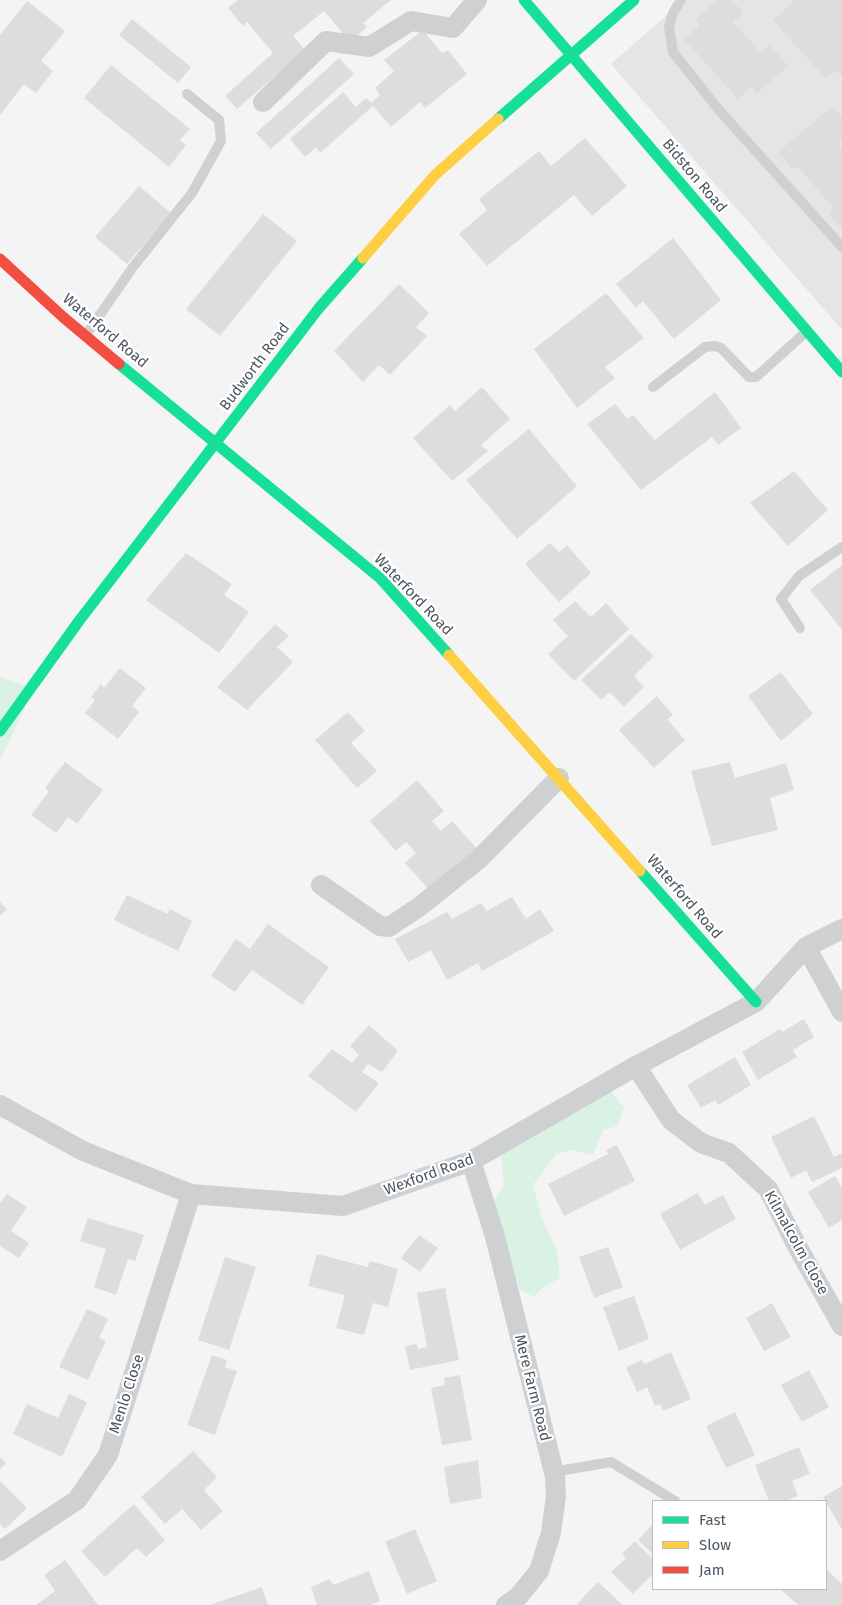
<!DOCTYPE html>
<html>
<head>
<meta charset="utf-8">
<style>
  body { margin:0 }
  #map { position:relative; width:842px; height:1605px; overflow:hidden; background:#f4f4f4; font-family:"Fira Sans",sans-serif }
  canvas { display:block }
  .legend { position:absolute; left:652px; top:1500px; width:175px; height:90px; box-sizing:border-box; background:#fff; border:1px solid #b7bbc0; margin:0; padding:6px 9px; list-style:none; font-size:15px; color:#4a5661 }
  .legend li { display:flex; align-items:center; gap:10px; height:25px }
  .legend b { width:25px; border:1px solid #b7bbc0 }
</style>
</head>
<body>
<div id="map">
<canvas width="842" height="1605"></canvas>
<ul class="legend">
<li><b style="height:6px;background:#16e098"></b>Fast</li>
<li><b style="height:6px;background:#ffcf43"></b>Slow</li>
<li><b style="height:6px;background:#f24e42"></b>Jam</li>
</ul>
</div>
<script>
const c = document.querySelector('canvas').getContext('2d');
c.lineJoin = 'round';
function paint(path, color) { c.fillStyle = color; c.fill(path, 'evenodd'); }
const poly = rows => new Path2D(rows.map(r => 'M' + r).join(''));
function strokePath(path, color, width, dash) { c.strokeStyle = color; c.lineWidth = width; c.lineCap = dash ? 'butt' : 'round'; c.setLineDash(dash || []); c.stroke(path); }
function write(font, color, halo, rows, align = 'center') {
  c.font = font + ' "Fira Sans",sans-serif'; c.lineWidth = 4.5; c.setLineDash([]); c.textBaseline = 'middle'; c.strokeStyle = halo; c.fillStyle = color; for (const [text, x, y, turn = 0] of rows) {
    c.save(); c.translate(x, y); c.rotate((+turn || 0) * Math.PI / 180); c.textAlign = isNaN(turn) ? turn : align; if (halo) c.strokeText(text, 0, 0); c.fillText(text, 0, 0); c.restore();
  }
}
paint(poly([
  [684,0,842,0,842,330,611,64]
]), '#e6e5e6');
paint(poly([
  [0,677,31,687,24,710,0,760],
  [610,1090,624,1108,618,1126,603,1130,593,1155,572,1150,556,1154,533,1185,542,1218,557,1251,560,1278,543,1287,534,1297,520,1290,512,1272,492,1202,504,1186,501,1154]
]), '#d9f2e3');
paint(poly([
  [238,0,391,0,363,23,367,27,350,42,324,11,293,36,305,50,237,109,225,96,273,53,247,22,243,26,228,8],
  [717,0,732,0,743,13,733,22,761,53,770,45,788,66,757,93,751,86,738,99,684,39,699,26,695,20],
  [795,0,842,0,842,77,835,70,826,79,773,20],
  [27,1,65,31,41,61,53,71,36,93,24,84,0,115,0,35],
  [132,19,191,67,178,83,119,35],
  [423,30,442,53,448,50,467,74,425,108,420,102,391,127,373,106,320,153,316,147,305,157,290,139,343,92,356,107,366,98,371,103,380,95,375,88,394,71,384,60],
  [339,58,354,74,271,149,256,133],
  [111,65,190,129,180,140,186,145,169,167,84,98],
  [833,106,842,117,842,140,838,143,842,148,842,228,829,213,834,209,798,166,793,169,778,152],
  [585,138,627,186,592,216,574,195,487,266,459,234,487,210,479,199,539,151,551,166],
  [139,186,171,213,127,264,95,237],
  [263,214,297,241,220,336,186,309],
  [673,238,721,300,674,339,643,301,636,308,616,284],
  [399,284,429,313,416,327,427,336,390,375,379,365,363,382,334,351],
  [606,293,644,338,605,367,615,378,577,408,534,349],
  [482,387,510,419,481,445,488,451,452,481,413,438,450,405,455,411],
  [715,392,741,428,718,445,712,437,641,490,587,424,615,404,628,419,633,415,655,440],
  [529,429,577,486,517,539,466,480],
  [794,471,828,510,788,546,750,503],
  [550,543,559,552,567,545,591,573,559,602,525,564],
  [186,553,232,584,224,595,249,612,219,653,146,600],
  [842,565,842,630,810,590],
  [575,601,591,617,606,603,629,629,574,681,548,654,568,636,553,620],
  [275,624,289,636,277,647,293,662,247,710,217,687],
  [631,634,654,656,634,676,644,687,624,707,610,692,601,700,581,680],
  [120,668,146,688,132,706,139,712,118,739,85,713,95,700,91,697,101,684,104,688],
  [781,672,813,714,781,741,748,696],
  [657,696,673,715,667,719,685,740,654,768,619,730],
  [348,712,365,731,351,743,377,771,357,788,315,740],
  [65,762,103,790,77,824,68,817,56,833,31,815,49,791,45,788],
  [730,762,735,778,786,763,794,790,770,798,778,830,712,846,691,771],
  [417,780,444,811,432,821,441,831,452,821,479,851,432,893,405,863,416,853,406,842,396,851,370,821],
  [127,895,168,914,170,909,192,921,178,951,114,920],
  [512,897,526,919,540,909,554,931,482,971,478,963,447,980,431,950,408,962,395,939,447,912,452,919,481,903,487,911],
  [0,902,7,909,0,916],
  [268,924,329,967,302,1005,252,970,235,992,211,976,236,939,250,949],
  [804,1019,814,1037,793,1050,797,1057,758,1080,742,1052,780,1029,782,1032],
  [369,1025,398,1051,382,1072,368,1064,362,1072,379,1083,356,1112,308,1076,332,1049,352,1063,359,1055,350,1046],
  [735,1057,751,1085,718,1105,715,1100,701,1108,687,1085],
  [814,1116,834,1157,842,1153,842,1168,812,1182,806,1170,791,1178,771,1137],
  [617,1145,635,1181,564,1216,548,1184,608,1154,606,1150],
  [835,1176,842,1188,842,1220,829,1228,808,1192],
  [698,1193,705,1205,723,1195,736,1219,680,1250,660,1214],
  [7,1194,27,1207,11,1231,29,1243,19,1258,0,1246,0,1203],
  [88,1218,144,1235,135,1261,128,1259,116,1295,94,1287,106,1249,80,1241],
  [419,1235,438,1248,420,1272,401,1258],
  [608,1247,623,1287,594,1298,579,1257],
  [317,1254,368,1267,370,1261,398,1269,388,1307,373,1303,364,1335,336,1328,345,1295,308,1286],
  [225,1257,256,1267,229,1350,198,1340],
  [445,1288,459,1360,410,1370,405,1346,417,1344,418,1349,427,1347,417,1293],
  [634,1296,649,1339,619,1351,603,1307],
  [772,1303,791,1337,764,1351,746,1318],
  [87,1309,108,1319,99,1338,106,1341,88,1380,59,1367],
  [671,1352,691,1399,663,1411,660,1404,655,1406,647,1387,637,1392,626,1367,642,1360,644,1364],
  [212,1355,227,1360,225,1367,237,1371,215,1435,187,1425],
  [809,1370,829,1407,802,1422,781,1385],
  [460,1375,472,1440,442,1445,431,1388,445,1385,444,1378],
  [69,1394,87,1402,62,1457,13,1434,27,1404,58,1418],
  [735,1412,755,1455,726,1468,706,1426],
  [799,1447,810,1474,792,1481,798,1496,785,1501,769,1501,755,1465],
  [193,1451,217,1477,204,1490,223,1511,201,1530,182,1509,165,1524,141,1497],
  [0,1457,6,1463,0,1469],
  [478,1460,482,1498,450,1504,444,1467],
  [0,1481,27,1508,5,1529,0,1524],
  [842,1486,842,1530,823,1497],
  [134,1504,165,1540,146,1557,137,1548,105,1577,81,1551],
  [651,1526,653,1528,653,1554,638,1540],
  [415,1529,437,1581,407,1594,385,1542],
  [635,1541,653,1559,653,1574,633,1594,611,1572,626,1558,622,1554],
  [65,1560,98,1605,36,1605,55,1591,44,1575],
  [826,1569,842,1584,842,1605,798,1605,780,1589,826,1589],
  [369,1571,380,1601,370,1605,317,1605,311,1587,330,1579,333,1585],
  [598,1582,623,1605,576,1605],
  [262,1587,268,1605,210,1605]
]), '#ddddde');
strokePath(poly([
  [681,0,673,13,669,26,673,52,718,109,842,247],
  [86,335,133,267,192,193,221,141,219,120,187,94],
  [653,387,705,347,715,346,721,348,749,377,756,377,806,332],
  [800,628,781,599,799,576,842,547],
  [553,1472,611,1462,675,1501]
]), '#ced0d2', 10);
strokePath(poly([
  [263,102,326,41,369,47,411,21,453,28,477,0],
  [321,885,380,926,389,927,419,907,478,860,559,778],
  [806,947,842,1012],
  [636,1066,671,1120,701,1143,729,1153,768,1189,797,1246,842,1326],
  [0,1105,83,1151,191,1194,343,1206,471,1161,636,1066,756,1002,806,947,842,929],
  [471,1161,494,1233,555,1477,556,1496,551,1533,539,1571,518,1597,506,1605],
  [0,1551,77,1500,108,1455,191,1194]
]), '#ced0d2', 20);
strokePath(poly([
  [524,0,842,372],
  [498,119,634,0],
  [119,364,380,578,449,655],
  [0,731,79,621,319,308,363,258],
  [640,871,756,1002]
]), '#16e098', 11);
strokePath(poly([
  [363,258,435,175,498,119],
  [449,655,640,871]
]), '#ffcf43', 11);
strokePath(poly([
  [0,259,63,317,119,364]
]), '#f24e42', 11);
write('15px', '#4a5661', '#fff', [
  ["Bidston Road",694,176,50],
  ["Waterford Road",105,331,40],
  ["Budworth Road",255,367,-53],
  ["Waterford Road",413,595,46],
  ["Waterford Road",684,897,49],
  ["Wexford Road",429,1175,-20],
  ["Kilmalcolm Close",796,1243,61],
  ["Mere Farm Road",532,1388,76],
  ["Menlo Close",127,1394,-72]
]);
</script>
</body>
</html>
